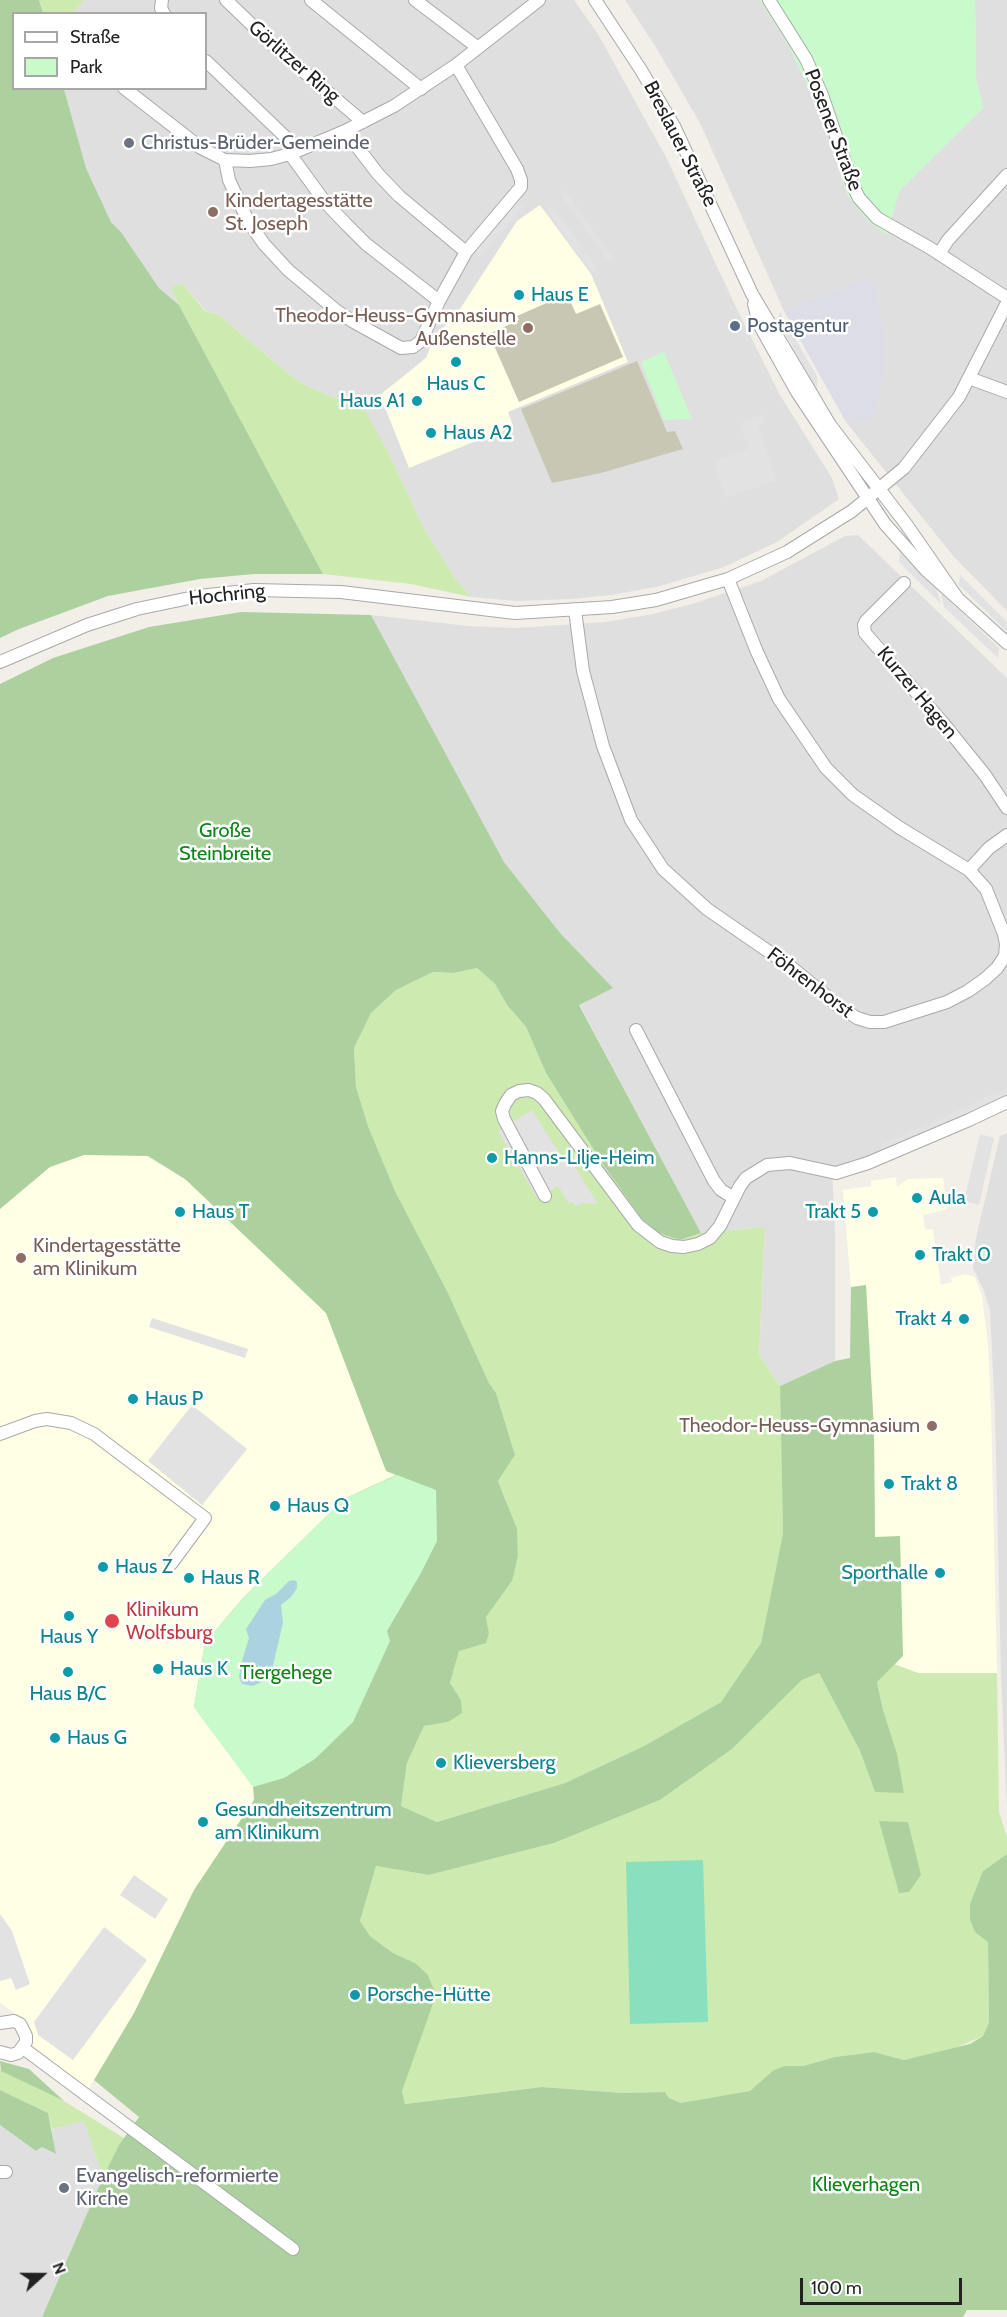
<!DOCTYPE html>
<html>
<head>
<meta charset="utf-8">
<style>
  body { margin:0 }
  #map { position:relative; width:1007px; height:2317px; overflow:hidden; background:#f2efe9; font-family:Cabin,sans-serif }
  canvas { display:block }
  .legend { position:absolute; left:12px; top:12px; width:195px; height:78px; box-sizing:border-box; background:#fff; border:2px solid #a7a7a7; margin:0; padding:8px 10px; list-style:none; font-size:18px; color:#222 }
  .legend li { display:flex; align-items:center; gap:12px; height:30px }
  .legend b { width:30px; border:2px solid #a7a7a7 }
  .north { position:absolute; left:12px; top:2245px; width:60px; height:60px; -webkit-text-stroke:4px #fff; paint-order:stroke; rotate:69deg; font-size:16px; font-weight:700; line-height:24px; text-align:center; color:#222 }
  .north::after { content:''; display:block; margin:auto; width:21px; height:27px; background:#222; clip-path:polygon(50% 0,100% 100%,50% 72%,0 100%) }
  .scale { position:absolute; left:800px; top:2278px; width:162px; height:27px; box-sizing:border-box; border:3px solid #222; border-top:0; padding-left:8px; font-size:18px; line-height:21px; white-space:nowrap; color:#222; -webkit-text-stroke:4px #fff; paint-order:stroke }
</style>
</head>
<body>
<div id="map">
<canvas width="1007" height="2317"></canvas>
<ul class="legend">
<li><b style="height:8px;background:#fff"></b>Straße</li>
<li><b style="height:16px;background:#c8facc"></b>Park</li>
</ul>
<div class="north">N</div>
<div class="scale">100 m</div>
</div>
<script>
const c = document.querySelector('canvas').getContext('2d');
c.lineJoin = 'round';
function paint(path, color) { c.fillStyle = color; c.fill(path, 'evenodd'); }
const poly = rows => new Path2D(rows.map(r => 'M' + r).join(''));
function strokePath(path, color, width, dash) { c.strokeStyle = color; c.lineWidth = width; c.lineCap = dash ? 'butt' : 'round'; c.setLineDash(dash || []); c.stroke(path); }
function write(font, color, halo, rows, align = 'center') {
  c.font = font + ' Cabin,sans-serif'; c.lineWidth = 5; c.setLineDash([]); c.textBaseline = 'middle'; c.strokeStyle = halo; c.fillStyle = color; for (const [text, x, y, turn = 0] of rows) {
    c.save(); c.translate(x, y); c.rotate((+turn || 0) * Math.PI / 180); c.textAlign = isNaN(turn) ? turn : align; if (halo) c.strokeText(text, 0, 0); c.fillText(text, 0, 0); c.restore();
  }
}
paint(poly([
  [84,0,574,0,598,34,667,159,734,303,780,395,832,478,839,499,777,542,724,567,660,586,612,595,571,599,517,601,471,597,455,578,424,528,388,452,348,399,340,400,305,385,290,375,219,315,206,311,182,283,172,288,179,305,159,288,121,232,111,222,86,168,64,89,206,88,206,14,72,13],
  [625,0,760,0,790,48,820,112,848,196,887,235,899,191,983,108,976,78,975,0,1007,0,1007,611,954,557,846,422,784,311,700,123,657,49],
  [858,535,1007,678,1007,1099,867,1160,832,1169,835,1232,835,1361,780,1386,759,1354,765,1227,701,1233,579,1004,612,988,561,934,504,862,371,615,468,626,515,628,605,622,653,614,692,604,761,581,845,536],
  [1007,1133,1007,1812,1001,1674,995,1415,990,1310,984,1291,973,1268,976,1238,1000,1136],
  [84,2120,103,2177,42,2317,0,2317,0,2125,36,2151,42,2147,55,2154,52,2129]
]), '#e0dfdf');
paint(poly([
  [540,205,591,274,628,362,508,412,513,426,409,468,380,395,426,358,433,340,460,309,517,221],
  [0,1128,107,1132,191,1183,326,1313,386,1471,397,1475,344,1499,302,1541,195,1707,253,1786,254,1800,194,1890,134,2013,88,2090,32,2045,29,2023,0,2003],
  [896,1177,897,1187,908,1179,943,1178,947,1209,923,1215,925,1230,933,1229,941,1285,952,1282,951,1278,965,1274,975,1277,982,1296,988,1345,991,1411,997,1673,918,1673,894,1664,876,1610,874,1430,866,1285,851,1287,843,1190,871,1186,871,1181]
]), '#ffffe5');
paint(poly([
  [567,294,576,314,600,304,623,357,519,402,489,334,519,320,517,316],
  [637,361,667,432,675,431,683,449,601,473,552,483,521,409]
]), '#c7c7b4');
paint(poly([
  [39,0,84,0,72,14,43,13],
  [182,283,205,311,219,315,290,375,305,385,340,400,348,399,356,401,368,416,388,452,424,528,455,578,471,597,411,584,323,574,179,305,171,288],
  [477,968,495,984,507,1005,526,1027,546,1073,602,1163,642,1219,657,1233,680,1240,701,1233,765,1227,759,1354,780,1386,783,1533,761,1643,721,1702,644,1746,565,1783,437,1822,401,1806,407,1763,424,1726,448,1722,461,1700,450,1683,459,1651,489,1633,486,1617,512,1581,506,1500,498,1481,515,1455,496,1393,489,1383,448,1293,395,1191,368,1126,356,1087,354,1048,371,1013,396,990,433,972,454,973],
  [894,1664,918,1673,997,1673,999,1812,1007,1837,1007,1854,983,1871,970,1920,975,1931,988,1941,989,2022,983,2036,953,2049,904,2060,874,2052,835,2057,803,2066,785,2066,750,2091,703,2101,681,2103,669,2098,665,2092,623,2093,542,2087,405,2104,402,2091,411,2061,415,1963,393,1953,370,1936,360,1921,376,1866,429,1875,554,1843,660,1800,732,1749,802,1680,819,1673,860,1751,875,1792,883,1710,877,1681],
  [0,2070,64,2101,124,2138,103,2177,84,2121,52,2129,48,2113,0,2090]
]), '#cdebb0');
paint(poly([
  [0,0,39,0,43,13,14,14,14,88,64,89,86,168,111,222,121,232,159,288,179,305,323,574,254,574,200,579,108,596,19,629,0,638],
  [241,612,371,615,504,862,561,934,613,988,579,1005,701,1233,680,1240,658,1233,642,1219,602,1163,546,1073,526,1027,507,1005,495,984,477,968,454,973,433,972,396,990,371,1013,354,1048,356,1087,368,1126,395,1191,448,1293,489,1383,496,1393,515,1455,498,1481,517,1529,518,1556,512,1581,486,1617,489,1633,486,1643,459,1651,450,1683,461,1700,462,1713,448,1722,424,1726,407,1763,401,1806,437,1822,565,1783,644,1746,721,1702,761,1643,783,1533,780,1386,835,1361,850,1358,851,1287,866,1285,874,1430,875,1537,900,1536,903,1656,877,1682,883,1710,897,1754,904,1793,875,1792,860,1751,819,1673,802,1680,732,1749,660,1800,554,1843,429,1875,376,1866,360,1921,370,1936,393,1953,415,1963,428,1975,436,1995,402,2091,405,2104,542,2087,623,2093,665,2092,669,2098,681,2103,750,2091,774,2070,785,2066,803,2066,835,2057,874,2052,904,2060,970,2044,983,2036,989,2022,988,1942,975,1932,970,1920,970,1904,983,1871,1007,1854,1007,2310,967,2310,963,2317,42,2317,103,2177,119,2145,139,2117,94,2080,134,2013,194,1890,254,1800,253,1786,194,1707,205,1643,243,1598,344,1499,396,1475,386,1471,326,1313,185,1179,148,1156,84,1155,50,1167,0,1209,0,684,53,658,149,627],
  [879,1821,908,1822,921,1875,909,1892,899,1893],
  [0,2061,29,2069,64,2101,1,2071],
  [0,2090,48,2113,56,2154,42,2147,36,2151,0,2125]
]), '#add19e');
paint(poly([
  [760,0,975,0,976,78,983,108,899,191,887,235,867,220,848,196,820,112,790,48],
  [664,352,692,419,664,420,641,362],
  [397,1475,436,1490,437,1541,421,1573,387,1631,390,1641,353,1722,315,1759,284,1778,253,1787,194,1707,205,1643,243,1598,344,1499]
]), '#c8facc');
paint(poly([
  [703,1860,708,2022,630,2024,626,1862]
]), '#88e0be');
paint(poly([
  [565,190,614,259,609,263,560,194],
  [517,198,525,205,480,257,472,250],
  [552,205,598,268,592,273,546,210],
  [780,312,817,376,817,390,777,320],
  [762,415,766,422,758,425,776,481,725,498,714,461,749,449,740,424],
  [900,551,936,588,941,604,899,562],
  [960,575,1007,622,1007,632,959,585],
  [941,593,999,648,998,658,944,607],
  [1007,1088,1007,1102,885,1156,880,1145],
  [532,1110,568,1167,573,1164,598,1204,582,1203,576,1207,573,1202,569,1204,558,1186,537,1198,498,1131],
  [980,1134,994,1138,979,1205,964,1201],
  [152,1318,248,1349,245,1358,149,1327],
  [192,1405,247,1449,202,1505,148,1461],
  [134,1875,168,1899,155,1919,120,1895],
  [0,1914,12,1931,30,1984,16,1990,11,1978,0,1981],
  [104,1927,147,1960,73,2060,38,2035,34,2022]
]), '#e2e2e2');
paint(poly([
  [873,276,884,334,884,374,872,421,846,422,784,311]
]), '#dddde8');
paint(poly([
  [294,1580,297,1582,297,1588,291,1597,281,1605,283,1623,270,1678,253,1686,242,1684,239,1677,242,1661,249,1638,246,1629,265,1600,276,1594,289,1581]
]), '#aad3df');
const minor = poly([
  [162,0,161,8,164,14],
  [226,0,277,49,363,122],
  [311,0,421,89],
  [415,0,477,47],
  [595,0,641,70,674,126,752,294,807,386,830,425,906,524,958,599],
  [769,0,806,59,822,95,853,186,859,198,877,218,930,248,1007,298],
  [206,61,299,150],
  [124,88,201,148,225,160,250,161,271,159,290,154,345,131,394,106,456,65,539,0],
  [345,131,378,174,399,196,466,252],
  [290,154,325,202,346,224,366,244,439,301],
  [225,160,229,180,248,221,264,244,288,270,337,311,352,321,401,348,413,347,421,341,439,301,466,252,521,187,521,180,517,169,456,65],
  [939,254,948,240,1007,175],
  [754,304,759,324,797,392,885,524,926,570,1007,643],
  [969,378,1007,392],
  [904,583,866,621,864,625,865,633,943,723,985,775,1007,808],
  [575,610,583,671,603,746,631,820,663,869,707,909,791,967,837,1005,857,1018,870,1022,884,1022,947,1002,968,991,985,979,997,968,1005,956,1006,944,1004,934,986,889,969,870,900,828,853,795,826,768,779,699,757,652,728,579],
  [0,662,87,625,137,609,199,596,254,590,341,592,515,613,612,607,656,600,728,579,787,552,852,511,904,468,959,397,1007,303],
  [969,870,989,848,1007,835],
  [636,1030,714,1181,721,1190,734,1198],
  [545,1196,504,1119,502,1111,505,1104,511,1095,519,1091,529,1090,537,1093,544,1099,638,1225,660,1242,672,1246,684,1247,698,1244,710,1238,720,1226,740,1186,746,1178,767,1165,790,1163,836,1173,868,1163,969,1120,1007,1102],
  [0,1434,35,1421,47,1419,71,1423,94,1434,205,1518,171,1564],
  [0,2023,14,2021,20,2024,26,2036,26,2042,18,2053,11,2055,0,2052],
  [23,2048,293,2249],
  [0,2172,6,2172]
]);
strokePath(minor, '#a9a9a9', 14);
strokePath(minor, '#fff', 12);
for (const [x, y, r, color] of [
  [129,143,6,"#6b7280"],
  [213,212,6,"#8d6e63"],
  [519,295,6,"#0f9aa8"],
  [735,326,6,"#5c6f8a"],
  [528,328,6,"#8d6e63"],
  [456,362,6,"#0f9aa8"],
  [417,401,6,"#0f9aa8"],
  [431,433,6,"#0f9aa8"],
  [492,1158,6,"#0f9aa8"],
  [917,1198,6,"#0f9aa8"],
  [180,1212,6,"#0f9aa8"],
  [873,1212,6,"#0f9aa8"],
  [920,1255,6,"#0f9aa8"],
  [21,1258,6,"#8d6e63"],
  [964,1319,6,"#0f9aa8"],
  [133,1399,6,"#0f9aa8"],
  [932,1426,6,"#8d6e63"],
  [889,1484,6,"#0f9aa8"],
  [275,1506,6,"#0f9aa8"],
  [103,1567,6,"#0f9aa8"],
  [940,1573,6,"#0f9aa8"],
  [189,1578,6,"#0f9aa8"],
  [69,1616,6,"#0f9aa8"],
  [112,1621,8,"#e0444e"],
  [158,1669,6,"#0f9aa8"],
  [68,1672,6,"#0f9aa8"],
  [55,1738,6,"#0f9aa8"],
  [441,1763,6,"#0f9aa8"],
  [203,1822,6,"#0f9aa8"],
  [355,1995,6,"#0f9aa8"],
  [64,2188,6,"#6b7280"]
]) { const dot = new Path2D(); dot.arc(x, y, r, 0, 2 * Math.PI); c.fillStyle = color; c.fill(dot); strokePath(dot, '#fff', 2); }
write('20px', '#222', '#fff', [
  ["Görlitzer Ring",294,62,41],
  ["Posener Straße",833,130,69],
  ["Breslauer Straße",680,144,63],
  ["Hochring",227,595,-6],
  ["Kurzer Hagen",917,693,50],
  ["Föhrenhorst",810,983,37]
]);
write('20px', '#5b616d', '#fff', [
  ["Christus-Brüder-Gemeinde",141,143],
  ["Evangelisch-reformierte",76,2176],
  ["Kirche",76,2199]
], 'left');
write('20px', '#785e54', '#fff', [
  ["Kindertagesstätte",225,201],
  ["St. Joseph",225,224],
  ["Theodor-Heuss-Gymnasium",516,316,"right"],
  ["Außenstelle",516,339,"right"],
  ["Kindertagesstätte",33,1246],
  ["am Klinikum",33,1269],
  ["Theodor-Heuss-Gymnasium",920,1426,"right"]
], 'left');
write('20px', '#0d838f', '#fff', [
  ["Haus E",531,295],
  ["Haus C",456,384,"center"],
  ["Haus A1",405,401,"right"],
  ["Haus A2",443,433],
  ["Hanns-Lilje-Heim",504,1158],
  ["Aula",929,1198],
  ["Haus T",192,1212],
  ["Trakt 5",861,1212,"right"],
  ["Trakt 0",932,1255],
  ["Trakt 4",952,1319,"right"],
  ["Haus P",145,1399],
  ["Trakt 8",901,1484],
  ["Haus Q",287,1506],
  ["Haus Z",115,1567],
  ["Sporthalle",928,1573,"right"],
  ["Haus R",201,1578],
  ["Haus Y",69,1637,"center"],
  ["Haus K",170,1669],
  ["Haus B/C",68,1694,"center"],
  ["Haus G",67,1738],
  ["Klieversberg",453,1763],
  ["Gesundheitszentrum",215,1810],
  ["am Klinikum",215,1833],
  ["Porsche-Hütte",367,1995]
], 'left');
write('20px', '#4e5e75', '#fff', [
  ["Postagentur",747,326]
], 'left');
write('20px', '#0c8416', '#fff', [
  ["Große",225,831],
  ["Steinbreite",225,854],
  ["Tiergehege",286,1673],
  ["Klieverhagen",866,2185]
]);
write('20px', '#be3a42', '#fff', [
  ["Klinikum",126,1610],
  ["Wolfsburg",126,1633]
], 'left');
</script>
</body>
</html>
